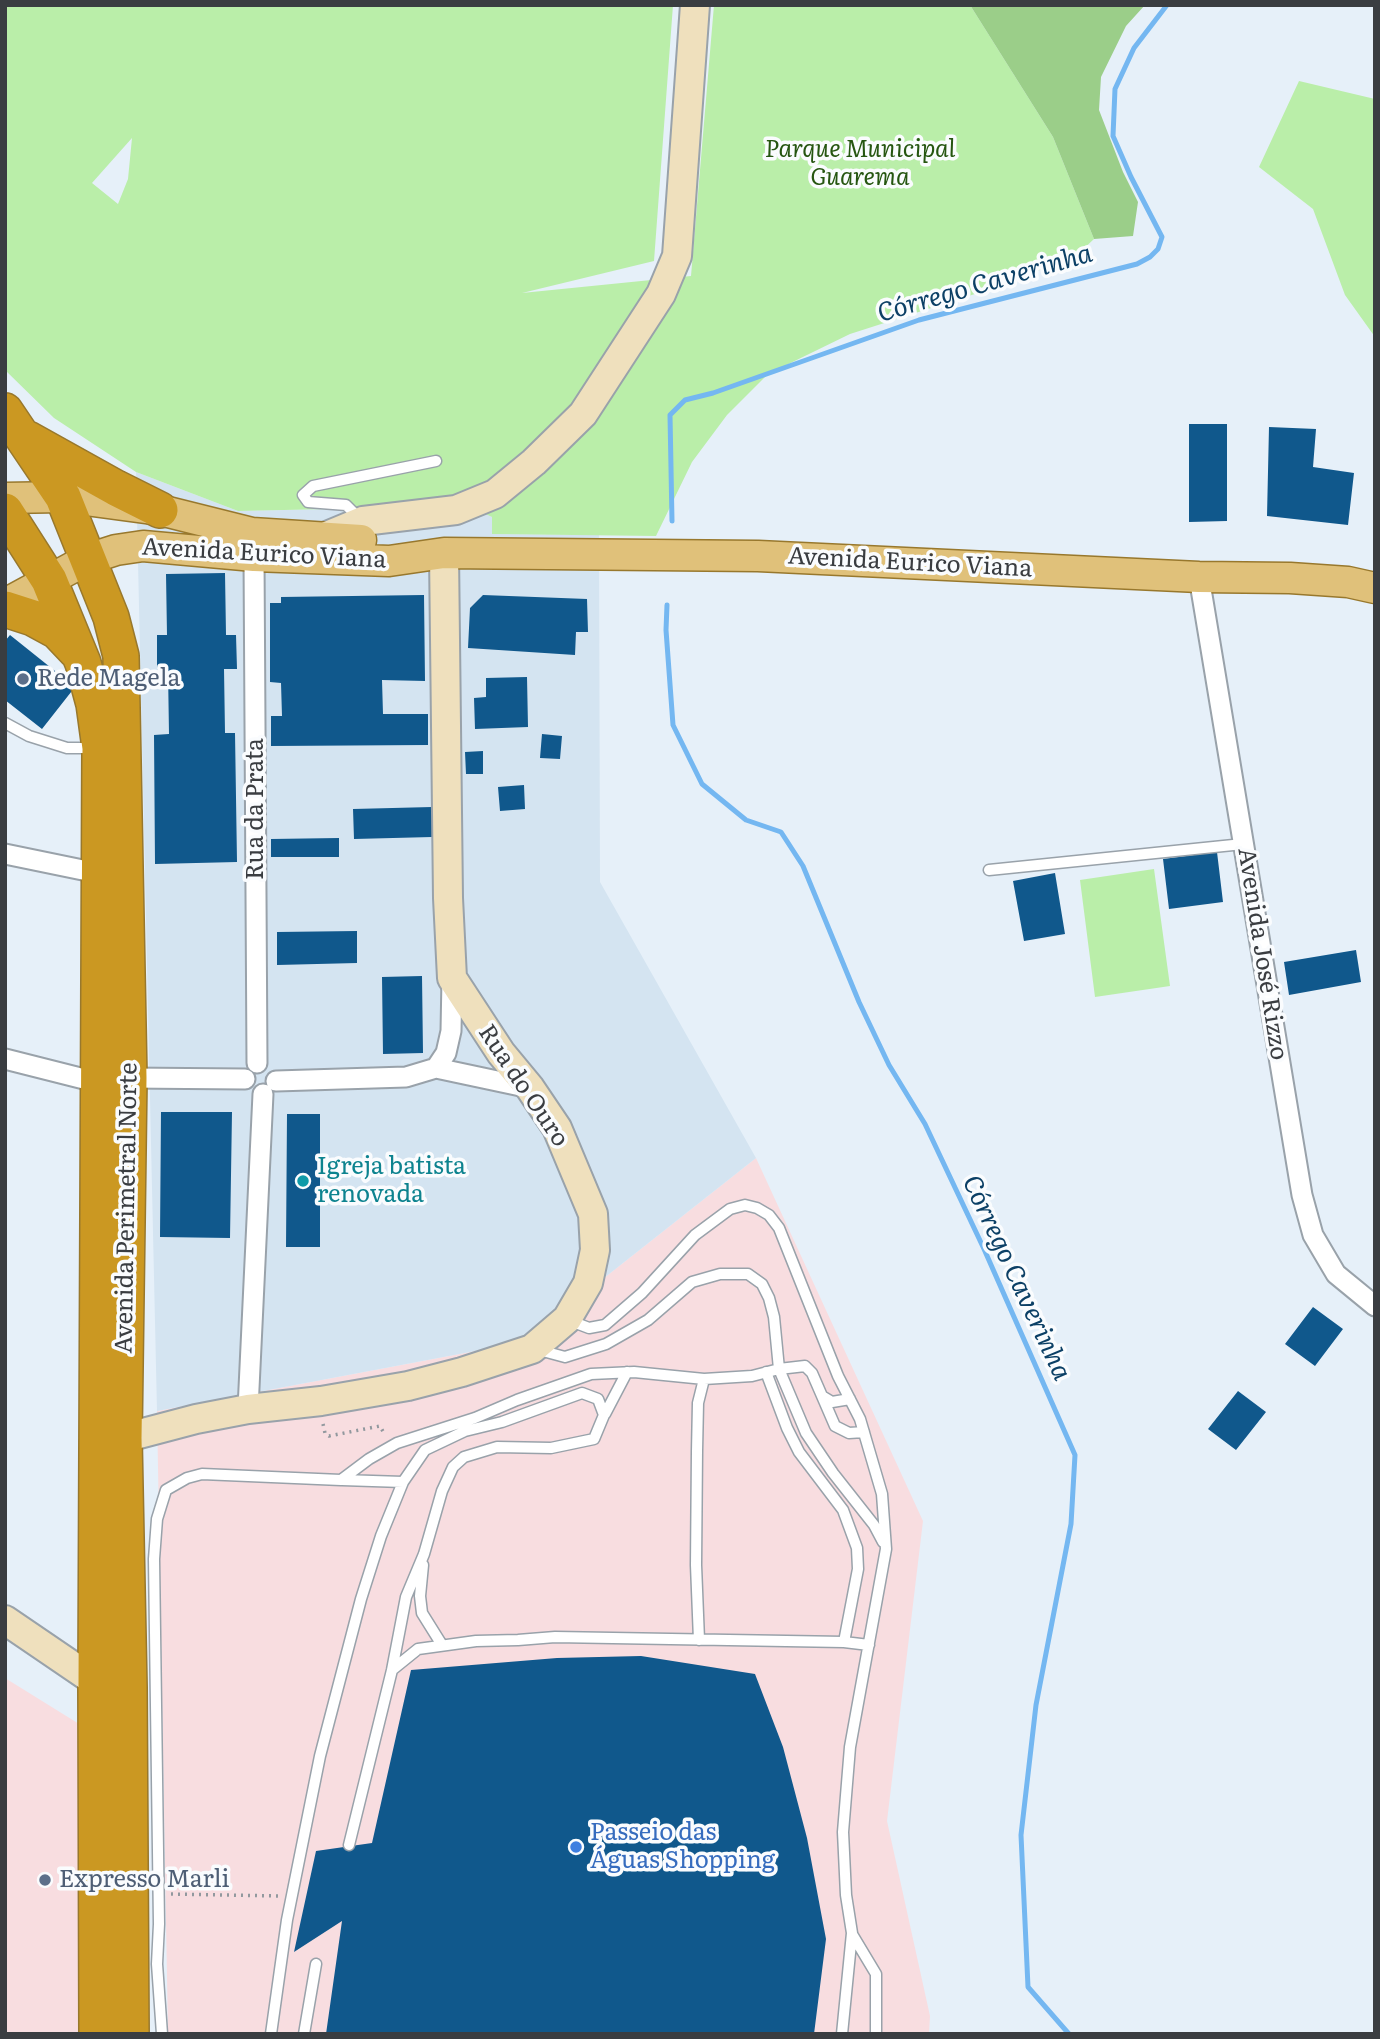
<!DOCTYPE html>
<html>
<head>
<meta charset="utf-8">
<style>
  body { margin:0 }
  #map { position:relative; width:1380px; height:2039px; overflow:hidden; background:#e6f0f9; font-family:Literata,serif }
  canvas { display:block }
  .frame { position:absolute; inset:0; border:7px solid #3a3d41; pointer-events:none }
</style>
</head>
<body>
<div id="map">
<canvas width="1380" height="2039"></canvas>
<div class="frame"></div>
</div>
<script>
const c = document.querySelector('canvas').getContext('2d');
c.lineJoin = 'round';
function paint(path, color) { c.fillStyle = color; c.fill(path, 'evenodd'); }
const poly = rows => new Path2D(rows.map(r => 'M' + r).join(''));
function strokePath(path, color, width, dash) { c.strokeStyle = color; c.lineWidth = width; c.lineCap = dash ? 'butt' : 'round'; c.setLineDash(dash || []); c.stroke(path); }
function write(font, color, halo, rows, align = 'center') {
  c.font = font + ' Literata,serif'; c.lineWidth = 7; c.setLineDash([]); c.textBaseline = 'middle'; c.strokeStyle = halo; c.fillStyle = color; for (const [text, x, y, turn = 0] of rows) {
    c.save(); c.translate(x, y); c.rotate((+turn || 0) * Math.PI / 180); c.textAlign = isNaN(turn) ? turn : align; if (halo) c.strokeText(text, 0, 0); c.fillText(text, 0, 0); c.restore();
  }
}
paint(poly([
  [756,1158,923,1521,887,1821,930,2016,929,2034,168,2034,157,1411,523,1342],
  [5,1678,84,1727,86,2034,5,2034]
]), '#f8dde0');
paint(poly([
  [136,472,238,511,468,506,492,517,493,534,599,535,600,882,756,1158,523,1342,157,1411]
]), '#d4e4f1');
paint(poly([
  [5,5,673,5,654,261,522,293,691,276,714,5,970,5,1053,137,1094,239,1078,254,1006,284,850,334,768,374,727,415,692,462,656,536,492,534,492,517,468,506,238,511,136,472,54,418,5,370],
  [132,138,128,179,118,204,92,183],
  [1299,81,1375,99,1375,337,1345,295,1313,209,1259,167],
  [1154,869,1170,986,1095,997,1080,880]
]), '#baeea9');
paint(poly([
  [970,5,1145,5,1126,26,1101,77,1099,110,1123,172,1138,202,1133,236,1094,239,1053,137]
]), '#9bce89');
strokePath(poly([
  [672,521,670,415,685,400,713,393,919,320,1137,264,1150,257,1158,249,1162,237,1131,177,1113,136,1115,89,1134,48,1167,5],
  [667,605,666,630,673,725,702,784,746,820,781,832,803,866,859,1002,889,1065,925,1124,984,1249,1075,1455,1071,1524,1036,1705,1021,1835,1028,1987,1069,2034]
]), '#74b7f1', 5);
paint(poly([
  [1189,424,1227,424,1227,521,1189,522],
  [1269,427,1316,429,1313,467,1354,473,1348,525,1267,516],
  [225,573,226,635,236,635,237,669,224,669,225,733,235,733,237,862,155,864,154,735,169,734,168,670,157,670,157,635,167,635,166,574],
  [424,595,425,681,382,680,383,714,428,714,428,745,271,746,271,716,282,716,281,683,270,682,270,603,281,603,281,597],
  [483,595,587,599,588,632,576,632,575,655,468,648,470,608],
  [10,635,75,687,42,729,5,700,5,641],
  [527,677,528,727,475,729,474,698,486,697,486,678],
  [542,734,562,736,560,759,540,758],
  [483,751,483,774,466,774,465,752],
  [524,785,525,809,500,811,498,787],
  [432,807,432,837,354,839,353,809],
  [339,838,339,857,271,857,271,839],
  [1217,852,1223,902,1169,909,1163,859],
  [1055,873,1065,934,1024,941,1013,881],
  [357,931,357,963,277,965,277,932],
  [1356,950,1361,982,1289,995,1284,962],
  [422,976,423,1053,383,1054,382,977],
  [161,1112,232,1112,230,1238,160,1237],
  [287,1114,320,1114,320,1247,286,1247],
  [1313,1307,1343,1329,1315,1366,1285,1344],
  [1238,1391,1266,1412,1236,1450,1208,1429],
  [641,1656,755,1674,783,1747,807,1838,826,1939,814,2034,326,2034,342,1921,294,1952,316,1851,372,1843,411,1670,557,1658]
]), '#10588c');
const lane = poly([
  [360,519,346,505,308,502,303,495,313,486,436,461],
  [5,723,29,736,67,748,93,748],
  [989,870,1243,844],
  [568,1320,589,1328,605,1325,642,1293,695,1235,730,1209,745,1205,757,1208,769,1215,779,1228,838,1376,860,1419,882,1494,886,1549,850,1747,843,1832,846,1895,852,1933,842,2034],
  [539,1350,565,1357,606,1344,648,1320,692,1282,720,1274,748,1274,762,1284,769,1298,774,1317,779,1369,806,1433,833,1473,874,1525,883,1542],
  [766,1372,787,1428,799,1452,843,1510,857,1548,858,1569,844,1642],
  [822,1396,835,1426,849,1433,864,1432],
  [605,1414,627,1372],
  [342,1480,403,1482],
  [423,1565,420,1596,422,1613,442,1645],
  [699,1640,696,1565,697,1451,698,1403,704,1379],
  [392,1670,418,1649,476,1641,518,1640,555,1637,844,1642,869,1645],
  [852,1934,876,1974,876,2034],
  [162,2034,157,1964,159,1924,154,1559,157,1519,166,1490,187,1478,202,1474,341,1480,369,1459,397,1443,475,1418,517,1400,591,1374,634,1372,704,1379,752,1376,779,1369,805,1366,812,1373,822,1396,832,1402,850,1399],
  [271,2034,287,1920,320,1756,361,1599,381,1536,403,1482,425,1450,465,1431,502,1422,582,1393,598,1399,604,1415,594,1439,551,1448,497,1447,464,1457,453,1467,442,1491,424,1554,406,1597,392,1670,349,1845],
  [304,2034,316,1964]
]);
const street = poly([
  [254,556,257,1063],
  [1199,577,1302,1195,1313,1235,1336,1274,1375,1306],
  [5,854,107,875],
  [5,1059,100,1083],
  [436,1068,530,1088],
  [129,1078,245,1079],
  [276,1081,406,1077,436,1068,446,1053,451,1031,452,978],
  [248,1409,263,1094]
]);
const secondary = poly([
  [322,538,363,521,456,510,495,494,534,462,583,414,661,294,677,256,695,5],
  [124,1438,196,1419,248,1409,321,1401,408,1386,462,1372,532,1349,567,1319,588,1283,595,1250,593,1214,557,1128,530,1088,501,1053,452,978,448,898,444,553],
  [5,1620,96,1682,112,1687]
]);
const primary = poly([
  [5,498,63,497,160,510,252,533,361,540],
  [5,604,88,559,116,550,143,546,254,556,389,561,444,553,758,556,1199,577,1290,578,1348,582,1375,588]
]);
const highway = poly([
  [5,411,63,497,111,617,121,656,129,1078,124,1438,129,1688,131,2034],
  [28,439,116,488,160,510],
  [5,511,49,580,83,663,94,704,100,748,96,1682,97,2034],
  [5,609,33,618,57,631,76,651]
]);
strokePath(lane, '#99a2aa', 13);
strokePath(street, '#99a2aa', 23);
strokePath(secondary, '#99a2aa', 32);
strokePath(primary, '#98782d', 33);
strokePath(highway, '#98782d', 38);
strokePath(poly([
  [323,1424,325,1433,329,1436,380,1426,385,1435],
  [171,1894,279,1896]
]), '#91989e', 3.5, [2, 5]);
strokePath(lane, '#fff', 10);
strokePath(street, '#fff', 19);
strokePath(secondary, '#efe0bd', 28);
strokePath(primary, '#e0c17a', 30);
strokePath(highway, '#cb9822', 35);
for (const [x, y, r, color] of [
  [23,679,7,"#5c6f8a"],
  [303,1181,7,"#0f9aa8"],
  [576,1847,7,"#3f7fe0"],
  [45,1880,7,"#5c6f8a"]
]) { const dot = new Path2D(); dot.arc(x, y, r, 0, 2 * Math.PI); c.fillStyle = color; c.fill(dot); strokePath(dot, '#fafcfe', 2.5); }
write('italic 24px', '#265611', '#fafcfe', [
  ["Parque Municipal",860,150],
  ["Guarema",860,178]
]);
write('24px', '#3a3d41', '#fafcfe', [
  ["Avenida Eurico Viana",264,554,3],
  ["Avenida Eurico Viana",910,563,3],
  ["Rua da Prata",256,809,-90],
  ["Avenida José Rizzo",1262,954,81],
  ["Rua do Ouro",523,1086,56],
  ["Avenida Perimetral Norte",127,1208,-89]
]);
write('24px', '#4e5e75', '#fafcfe', [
  ["Rede Magela",37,679],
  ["Expresso Marli",59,1880]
], 'left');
write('24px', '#0d838f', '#fafcfe', [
  ["Igreja batista",317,1167],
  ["renovada",317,1195]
], 'left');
write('24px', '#366cbe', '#fafcfe', [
  ["Passeio das",590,1833],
  ["Águas Shopping",590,1861]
], 'left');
write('italic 26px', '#0c4066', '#fafcfe', [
  ["Córrego Caverinha",985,284,-16],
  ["Córrego Caverinha",1016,1278,65]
]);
</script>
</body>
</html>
